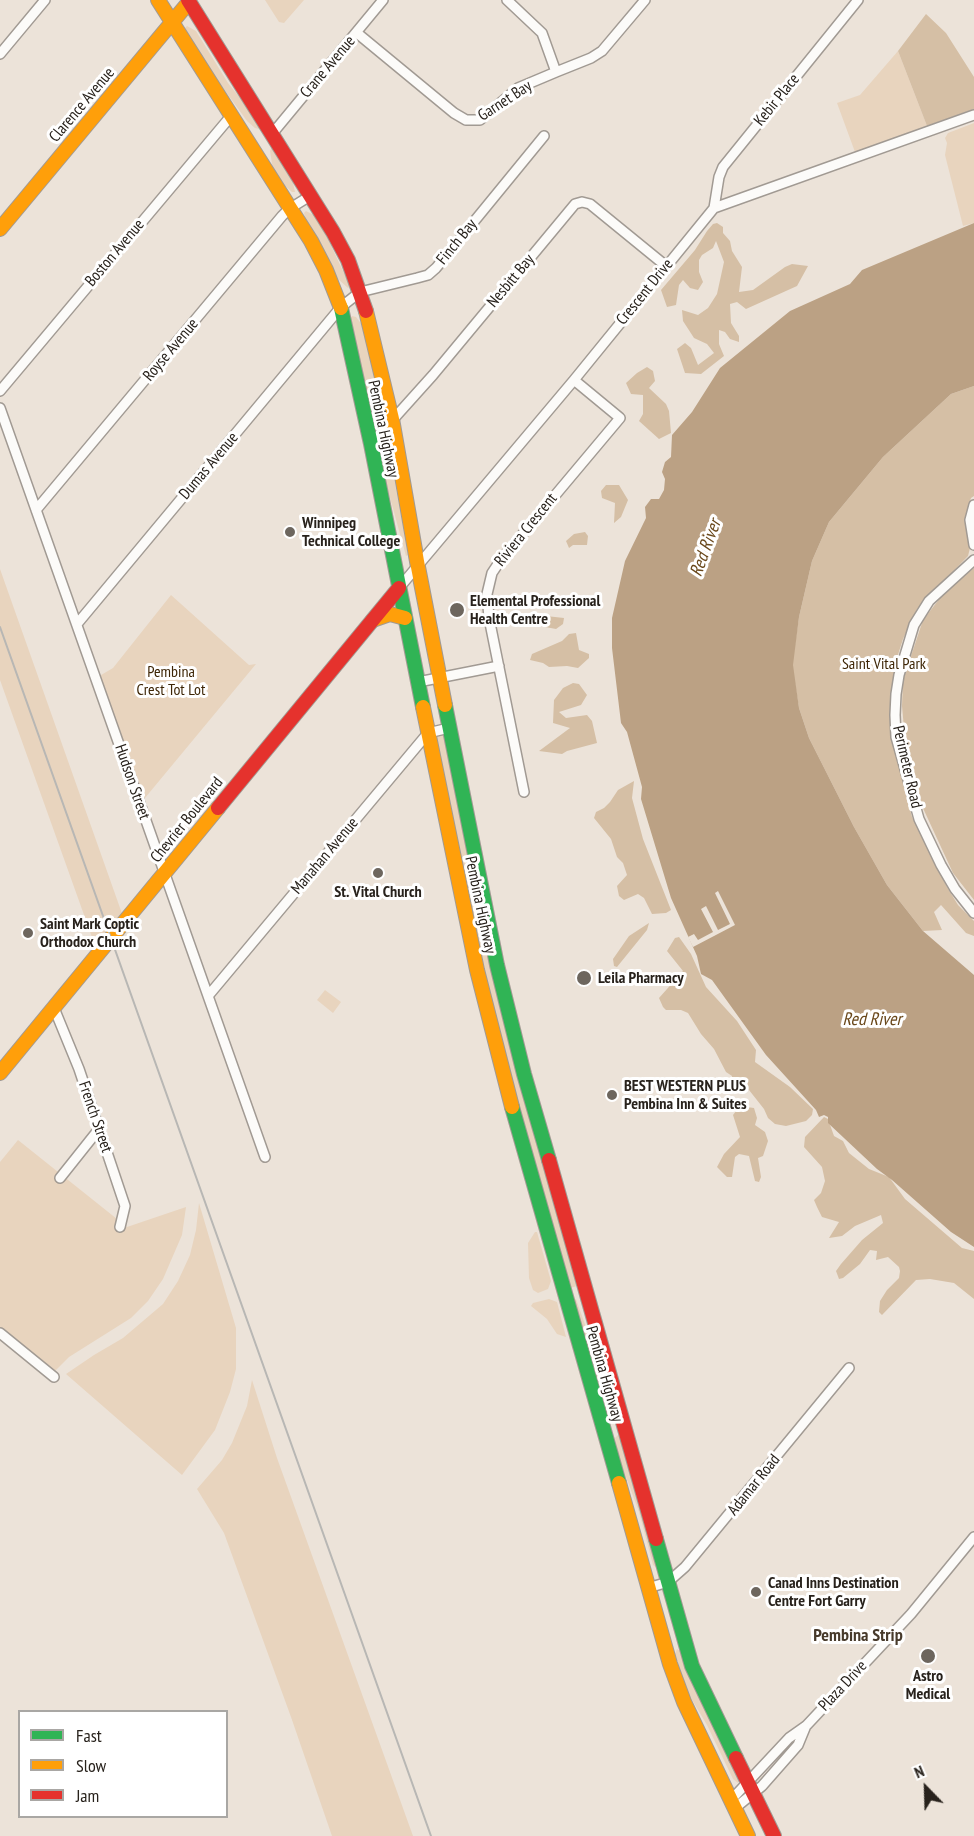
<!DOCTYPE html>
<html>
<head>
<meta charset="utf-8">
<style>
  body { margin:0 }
  #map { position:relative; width:974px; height:1836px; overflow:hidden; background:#ece3d9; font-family:"PT Sans Narrow",sans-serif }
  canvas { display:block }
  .legend { position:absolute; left:18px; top:1710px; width:210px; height:108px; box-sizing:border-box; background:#fff; border:2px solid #a9a7a4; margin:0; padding:8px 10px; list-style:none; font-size:18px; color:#28221c }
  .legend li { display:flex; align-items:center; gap:12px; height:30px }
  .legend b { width:30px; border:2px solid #a9a7a4 }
  .north { position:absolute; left:896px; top:1758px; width:60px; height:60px; -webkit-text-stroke:4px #fff; paint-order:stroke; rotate:337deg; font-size:16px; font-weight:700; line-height:24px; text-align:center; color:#28221c }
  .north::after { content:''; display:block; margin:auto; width:21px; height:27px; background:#28221c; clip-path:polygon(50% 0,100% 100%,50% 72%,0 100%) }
</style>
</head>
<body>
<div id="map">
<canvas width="974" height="1836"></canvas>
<ul class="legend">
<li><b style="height:8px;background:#30b455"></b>Fast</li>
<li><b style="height:8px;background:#ff9f0a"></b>Slow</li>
<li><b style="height:8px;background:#e5322d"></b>Jam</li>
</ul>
<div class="north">N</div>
</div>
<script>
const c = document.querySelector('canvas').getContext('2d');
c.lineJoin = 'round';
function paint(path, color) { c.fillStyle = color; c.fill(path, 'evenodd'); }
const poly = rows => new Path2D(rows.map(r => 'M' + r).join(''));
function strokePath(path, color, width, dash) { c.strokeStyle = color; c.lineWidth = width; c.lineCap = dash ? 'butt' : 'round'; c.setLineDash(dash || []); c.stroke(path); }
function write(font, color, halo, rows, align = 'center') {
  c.font = font + ' "PT Sans Narrow",sans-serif'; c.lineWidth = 6; c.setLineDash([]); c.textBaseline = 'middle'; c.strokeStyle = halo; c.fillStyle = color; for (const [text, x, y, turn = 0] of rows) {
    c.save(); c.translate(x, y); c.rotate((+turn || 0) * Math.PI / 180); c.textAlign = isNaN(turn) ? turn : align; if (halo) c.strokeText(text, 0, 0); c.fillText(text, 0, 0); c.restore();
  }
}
paint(poly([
  [265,0,304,0,284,23,279,22],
  [187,26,196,31,228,83,253,114,263,130,255,128,247,121,213,74,188,34,185,28],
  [898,51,927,126,855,152,837,103,860,95],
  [974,123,974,223,963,226,945,155,947,143,945,138,948,133],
  [272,147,292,178,295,192,292,192,282,183,273,170,270,151],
  [306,211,314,215,327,237,350,286,348,288,338,279,307,225,304,213],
  [352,316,356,317,363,326,383,413,381,414,369,404,351,318],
  [386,434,408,555,406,556,377,450,380,441],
  [0,569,125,922,98,954,0,680],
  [171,595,249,665,256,664,140,804,96,678,113,668],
  [449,728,496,962,584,1284,563,1290,543,1218,427,733],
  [325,990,341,1002,333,1013,317,1000],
  [18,1140,127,1227,186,1207,182,1235,163,1279,148,1301,131,1318,69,1357,51,1375,0,1333,0,1162],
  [199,1203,236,1328,236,1369,230,1392,215,1430,182,1475,66,1374,94,1355,123,1338,163,1304,178,1281,190,1255,196,1230],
  [535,1232,537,1232,551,1281,548,1289,538,1293,533,1290,529,1278,528,1243],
  [549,1299,557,1302,566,1337,557,1334,547,1319,531,1306,533,1303],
  [576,1299,609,1392,613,1412,611,1414,605,1407,574,1300],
  [252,1380,277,1458,413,1836,332,1836,291,1717,224,1533,197,1489,222,1460,232,1443,247,1406],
  [618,1435,622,1439,658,1569,653,1565,639,1512,618,1455,615,1438],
  [677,1649,680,1651,739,1781,738,1783,733,1779,707,1725,688,1693,675,1654]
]), '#e8d4be');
paint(poly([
  [926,14,946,33,974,77,974,109,927,126,898,51],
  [717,223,723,227,723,233,730,241,732,251,742,267,739,292,753,290,785,267,792,264,808,266,797,286,746,309,737,302,730,304,731,323,739,336,739,342,730,339,725,332,719,330,719,344,724,356,701,374,685,373,677,349,685,343,691,348,698,365,714,353,707,344,694,338,683,321,682,310,698,315,708,308,717,294,724,262,716,241,713,248,702,255,699,260,699,272,703,282,698,290,690,288,683,280,679,285,676,305,667,307,661,290,695,250,707,231,713,224],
  [647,367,653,371,655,381,649,388,666,404,669,411,671,433,659,439,639,421,643,414,643,395,631,394,626,383,637,373],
  [974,386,974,496,971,498,966,515,967,533,970,548,968,556,917,609,903,639,895,664,890,713,904,788,912,817,947,887,958,905,974,921,974,936,966,933,941,905,934,912,942,930,923,931,887,885,854,827,809,738,799,708,792,665,799,617,812,561,829,522,883,457,951,394],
  [606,485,619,485,628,500,621,517,614,523,615,503,602,498,601,491],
  [585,532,588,536,587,545,573,545,569,548,566,541,574,534],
  [974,568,974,900,953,873,922,806,913,779,905,739,902,706,903,680,923,620,944,593],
  [546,616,564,618,563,624,556,629,524,623],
  [576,633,579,650,589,654,589,658,578,668,567,666,549,667,543,663,530,660,532,654,562,641,569,634],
  [573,683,579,684,587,695,581,705,559,712,566,718,587,715,592,721,597,743,567,751,562,754,539,751,570,728,553,723,554,700,563,688],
  [634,781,632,798,643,839,671,910,666,913,652,914,644,898,638,894,624,900,619,896,617,886,627,875,623,863,617,857,611,839,594,818,596,812,604,808,610,802,618,790],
  [649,923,647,930,617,967,614,966,613,959,629,936],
  [679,937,691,954,706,987,737,1021,756,1050,755,1062,790,1087,813,1109,812,1115,806,1121,786,1126,775,1124,768,1118,764,1109,749,1090,732,1085,732,1076,726,1072,714,1049,701,1034,688,1013,681,1010,666,1010,663,1007,659,998,683,971,667,951,675,938],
  [740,1106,754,1108,757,1118,755,1125,765,1132,768,1141,763,1156,758,1158,761,1177,759,1182,755,1181,749,1156,739,1154,735,1157,732,1177,727,1177,717,1167,724,1154,740,1137,733,1115],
  [824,1117,828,1119,834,1136,843,1141,849,1153,869,1169,889,1177,905,1199,962,1248,974,1251,974,1299,954,1283,930,1279,916,1280,882,1315,879,1312,880,1301,887,1290,899,1278,900,1271,899,1267,888,1257,876,1260,877,1251,870,1250,860,1264,843,1278,839,1279,836,1271,841,1264,862,1240,883,1223,881,1215,855,1226,842,1236,829,1238,839,1222,822,1217,817,1207,814,1200,821,1193,825,1181,822,1167,804,1147,805,1137]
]), '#d5bfa5');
paint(poly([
  [974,223,974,386,951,394,883,457,829,522,812,561,799,617,793,665,799,708,809,738,854,827,887,885,923,931,974,975,974,1247,951,1232,892,1180,877,1169,828,1123,828,1117,824,1115,819,1117,816,1110,766,1055,712,980,701,974,697,956,671,898,641,799,642,787,627,732,621,723,612,648,612,618,625,561,646,518,645,507,651,499,659,499,664,490,665,479,662,472,665,462,671,457,672,435,692,412,720,368,790,311,850,284,862,270]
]), '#bba184');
paint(poly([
  [718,891,735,925,693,947,688,937,694,934,698,940,713,932,701,909,706,906,718,930,730,924,715,893]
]), '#ece3d9');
const street = poly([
  [357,33,454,113,466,120,480,120,518,88,556,72,542,33,507,0],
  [0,54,45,0],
  [556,72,591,58,602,51,645,0],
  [272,134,383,0],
  [714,208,719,177,723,167,858,0],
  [0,391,231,116],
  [0,408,265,1157],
  [371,444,433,375,575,204,582,202,590,204,666,266],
  [974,505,970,520,974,545],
  [36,510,282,216,289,209,310,196],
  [974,560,929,601,914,625,899,675,896,694,895,715,896,737,919,819,941,865,955,889,974,913],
  [399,588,574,380,714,208,974,115],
  [77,624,341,307,360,292,417,278,428,275,436,268,544,136],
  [418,682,499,666],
  [524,792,489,618,487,594,492,573,500,561,620,418,574,380],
  [208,996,428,733,449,728],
  [54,1008,79,1069,125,1206,120,1227],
  [60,1178,99,1129],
  [0,1333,54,1377],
  [648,1588,668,1582,685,1567,849,1368],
  [731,1800,789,1738,806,1726,911,1614,974,1537],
  [735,1808,762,1786,798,1745,805,1728]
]);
const fast = poly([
  [341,308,371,444,423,707],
  [445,705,497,965,524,1074,549,1160],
  [512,1107,619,1483],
  [656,1539,692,1666,736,1758]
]);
const slow = poly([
  [158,0,311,241,326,270,341,308],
  [0,229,189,2],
  [366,311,392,419,418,567,445,705],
  [373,620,390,614,405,618],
  [423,707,477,970,512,1107],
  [0,1073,218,808],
  [619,1483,670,1664,684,1702,748,1836]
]);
const jam = poly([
  [188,0,333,232,348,260,366,311],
  [218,808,399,588],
  [549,1160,656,1539],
  [736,1758,774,1836]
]);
strokePath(street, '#a19a93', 12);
strokePath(fast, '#a19a93', 16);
strokePath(slow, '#a19a93', 16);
strokePath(jam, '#a19a93', 16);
strokePath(street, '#fcfbf9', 9);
strokePath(fast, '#30b455', 14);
strokePath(slow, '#ff9f0a', 14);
strokePath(jam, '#e5322d', 14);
strokePath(poly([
  [0,627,431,1836]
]), '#b8b7b4', 2);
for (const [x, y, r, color] of [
  [290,532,6,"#6d665e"],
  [457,610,8,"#6d665e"],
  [378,873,6,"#6d665e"],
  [28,933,6,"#6d665e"],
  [584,978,8,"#6d665e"],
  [612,1095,6,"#6d665e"],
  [756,1592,6,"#6d665e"],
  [928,1656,8,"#6d665e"]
]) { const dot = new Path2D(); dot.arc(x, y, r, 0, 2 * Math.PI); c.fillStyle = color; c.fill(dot); strokePath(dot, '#fff', 2); }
write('16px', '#28221c', '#fff', [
  ["Crane Avenue",328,67,-50],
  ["Kebir Place",777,100,-51],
  ["Garnet Bay",505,101,-33],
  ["Clarence Avenue",82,105,-50],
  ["Finch Bay",457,242,-51],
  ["Boston Avenue",115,253,-50],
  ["Nesbitt Bay",511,281,-50],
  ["Crescent Drive",645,292,-51],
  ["Royse Avenue",171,350,-50],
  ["Pembina Highway",383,429,78],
  ["Dumas Avenue",209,466,-50],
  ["Riviera Crescent",526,530,-51],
  ["Perimeter Road",907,767,77],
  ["Hudson Street",132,782,71],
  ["Chevrier Boulevard",187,820,-51],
  ["Manahan Avenue",325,856,-50],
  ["Pembina Highway",480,905,78],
  ["French Street",95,1117,71],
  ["Pembina Highway",604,1374,74],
  ["Adamar Road",754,1485,-51],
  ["Plaza Drive",843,1686,-47]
]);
write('bold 16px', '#28221c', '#fff', [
  ["Winnipeg",302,523],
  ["Technical College",302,541],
  ["Elemental Professional",470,601],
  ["Health Centre",470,619],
  ["St. Vital Church",378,892,"center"],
  ["Saint Mark Coptic",40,924],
  ["Orthodox Church",40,942],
  ["Leila Pharmacy",598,978],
  ["BEST WESTERN PLUS",624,1086],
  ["Pembina Inn & Suites",624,1104],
  ["Canad Inns Destination",768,1583],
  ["Centre Fort Garry",768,1601],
  ["Astro",928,1676,"center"],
  ["Medical",928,1694,"center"]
], 'left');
write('16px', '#3d2505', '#fff', [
  ["Saint Vital Park",884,664],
  ["Pembina",171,672],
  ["Crest Tot Lot",171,690]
]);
write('italic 18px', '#6a481b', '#fff', [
  ["Red River",706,548,-70],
  ["Red River",872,1020]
]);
write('bold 18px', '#473a2b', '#fff', [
  ["Pembina Strip",858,1636]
]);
</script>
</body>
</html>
